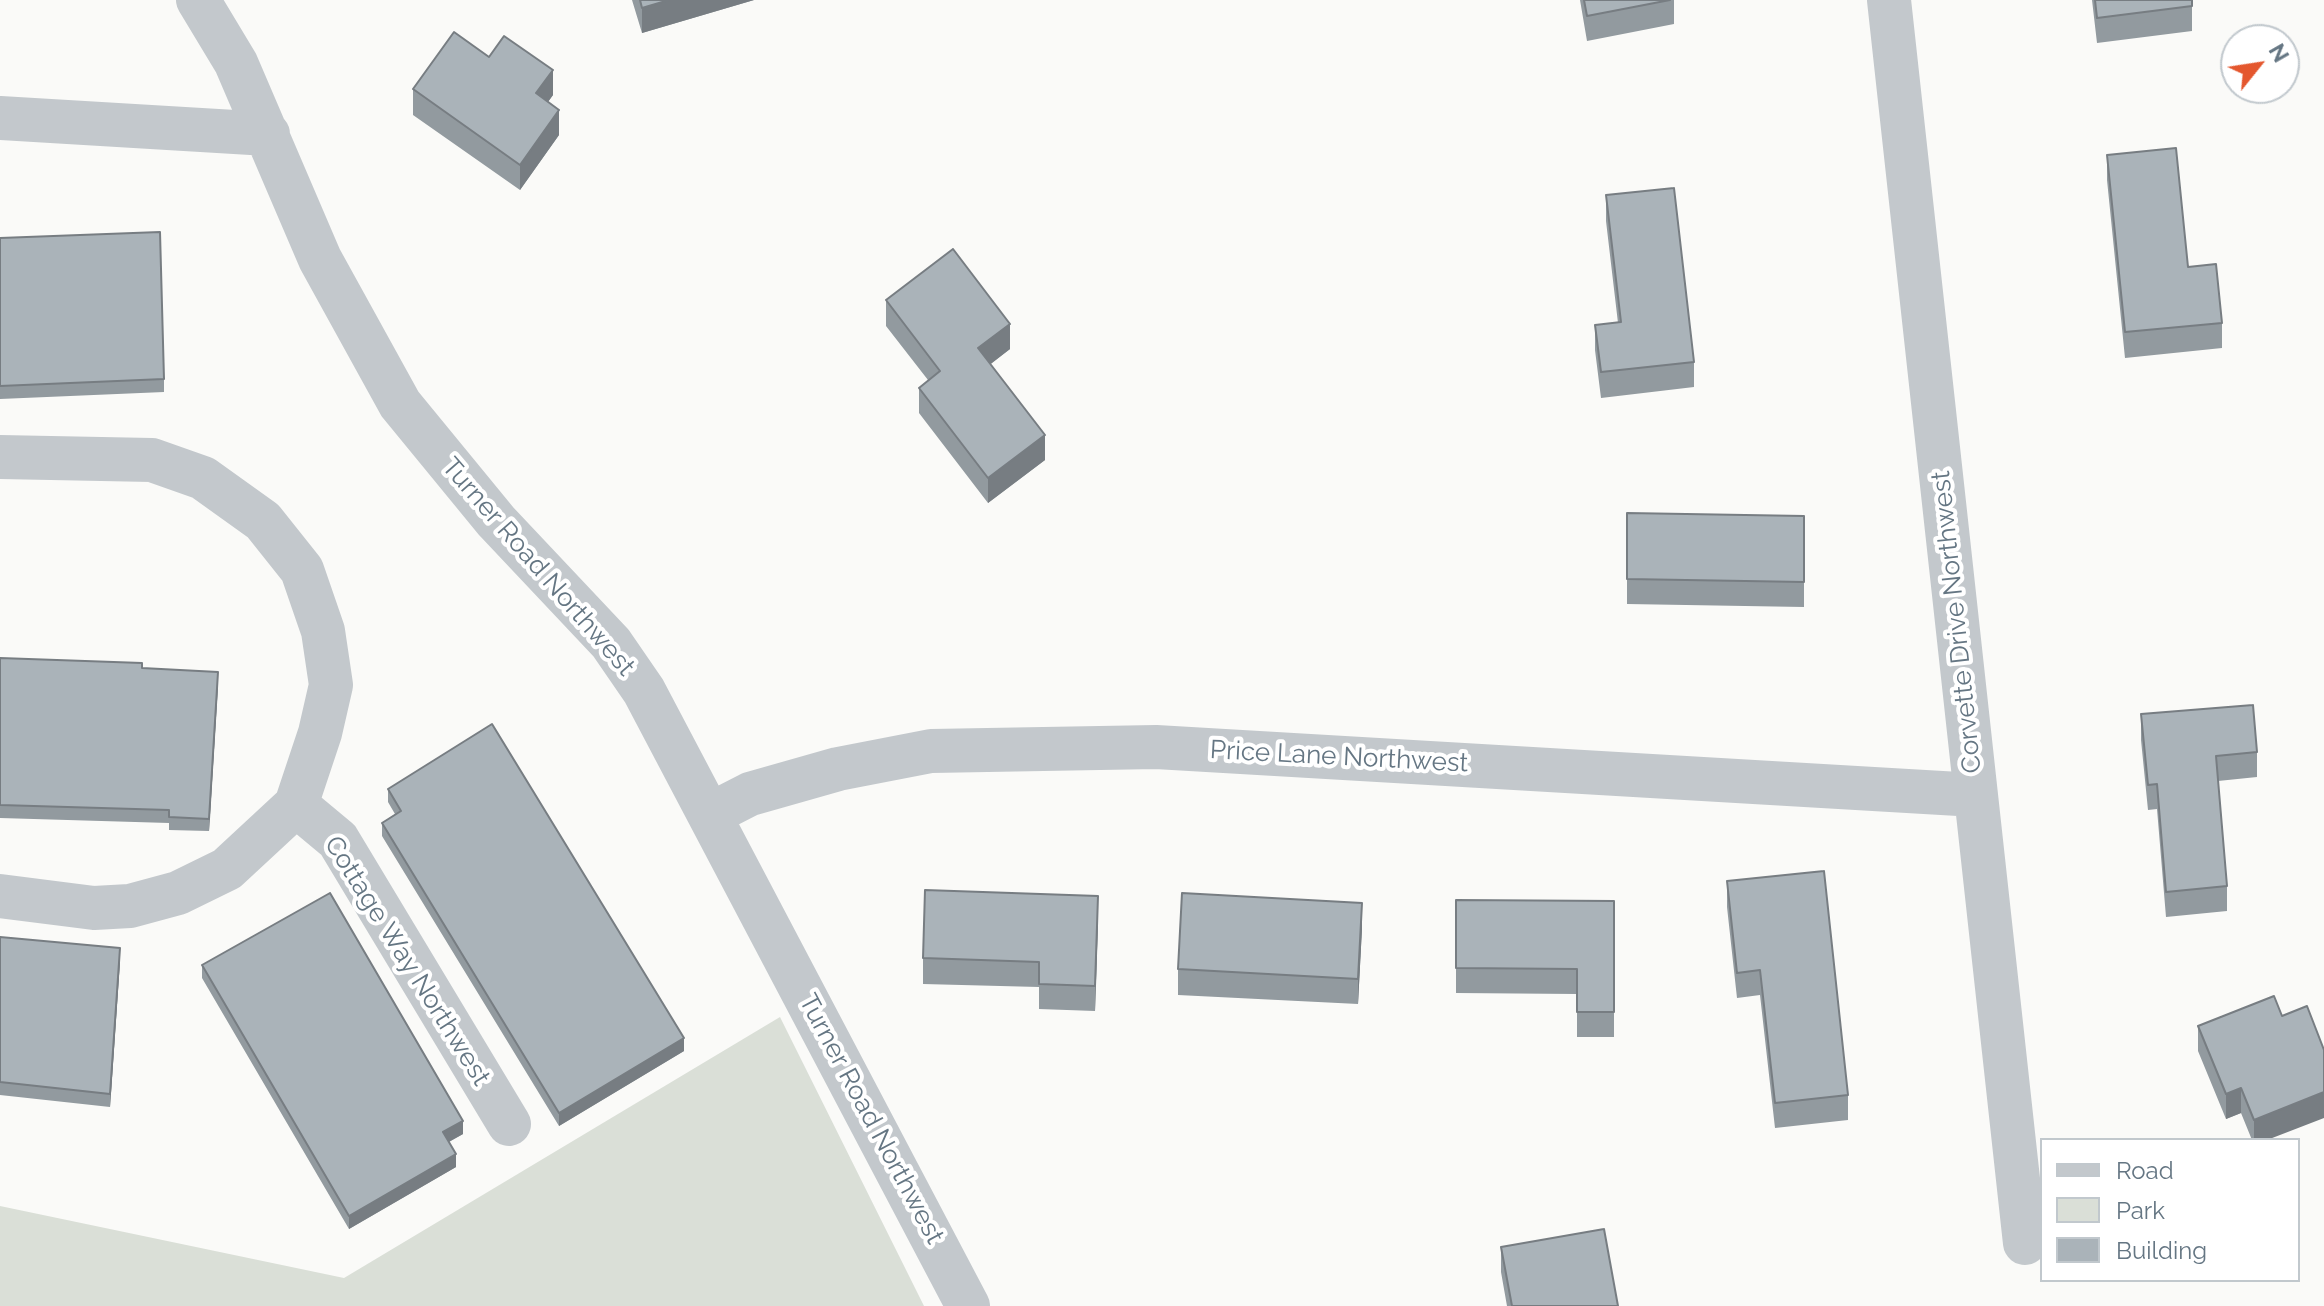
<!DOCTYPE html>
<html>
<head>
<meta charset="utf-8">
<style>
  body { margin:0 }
  #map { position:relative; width:2324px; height:1306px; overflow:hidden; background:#fafaf8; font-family:Raleway,sans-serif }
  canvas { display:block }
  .legend { position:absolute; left:2040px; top:1138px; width:260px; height:144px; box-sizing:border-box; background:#fff; border:2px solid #c1c8cd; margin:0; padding:10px 14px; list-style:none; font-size:24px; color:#657683 }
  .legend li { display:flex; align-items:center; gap:16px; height:40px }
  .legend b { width:40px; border:2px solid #c1c8cd }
  .north { position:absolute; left:2220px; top:24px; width:80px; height:80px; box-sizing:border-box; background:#fff; border:2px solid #c1c8cd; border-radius:50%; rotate:60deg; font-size:22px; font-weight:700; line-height:32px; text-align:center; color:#657683 }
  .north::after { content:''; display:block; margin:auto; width:28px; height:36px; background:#e4572e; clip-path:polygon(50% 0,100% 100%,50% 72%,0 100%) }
</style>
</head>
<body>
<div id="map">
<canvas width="2324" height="1306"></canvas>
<ul class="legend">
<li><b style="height:10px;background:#c3c8cc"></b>Road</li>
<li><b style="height:22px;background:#dadfd7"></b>Park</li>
<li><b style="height:22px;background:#aab3b9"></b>Building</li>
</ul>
<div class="north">N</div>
</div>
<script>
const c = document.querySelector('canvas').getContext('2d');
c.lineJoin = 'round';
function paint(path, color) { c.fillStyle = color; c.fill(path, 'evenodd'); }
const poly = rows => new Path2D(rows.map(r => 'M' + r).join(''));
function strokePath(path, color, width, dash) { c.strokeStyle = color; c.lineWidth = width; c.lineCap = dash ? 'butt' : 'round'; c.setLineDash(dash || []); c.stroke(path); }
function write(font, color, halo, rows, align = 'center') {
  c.font = font + ' Raleway,sans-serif'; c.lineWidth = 8; c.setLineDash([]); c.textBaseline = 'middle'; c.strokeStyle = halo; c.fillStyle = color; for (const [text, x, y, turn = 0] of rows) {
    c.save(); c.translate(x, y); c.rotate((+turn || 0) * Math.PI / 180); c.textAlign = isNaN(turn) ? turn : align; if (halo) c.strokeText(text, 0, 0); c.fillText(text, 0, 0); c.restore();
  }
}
paint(poly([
  [780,1017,924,1306,0,1306,0,1206,344,1278]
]), '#dadfd7');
strokePath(poly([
  [198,0,236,63,320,259,400,404,496,521,611,643,644,691,968,1306],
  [1889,0,2025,1243],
  [0,118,268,134],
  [0,457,152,460,203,478,263,521,302,570,323,631,331,685,320,733,296,805,227,869,178,893,130,906,94,908,0,896],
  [296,805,338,840,509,1124],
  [711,814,750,794,838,769,931,751,1156,747,1976,795]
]), '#c3c8cc', 44);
paint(poly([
  [632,0,754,0,642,33],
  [1580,0,1674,0,1674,24,1587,41],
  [2092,0,2192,0,2192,31,2097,43],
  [489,57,553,95,548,102,559,135,520,190,413,115,413,89],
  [2107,155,2188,267,2222,323,2222,348,2125,358,2107,180],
  [1606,195,1694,362,1694,387,1601,398,1595,350,1595,325,1618,323,1606,221],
  [0,238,164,379,164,392,0,399],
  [886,300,1010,349,990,364,1045,460,988,503,919,413,919,388,928,380,886,326],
  [1627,513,1804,516,1804,607,1627,604],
  [0,658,142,668,218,685,209,831,169,830,169,823,0,818],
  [2141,714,2257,752,2257,777,2218,781,2227,886,2227,911,2166,917,2157,809,2148,810,2141,740],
  [388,789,684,1051,559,1126,382,836,382,823,395,814,388,802],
  [1727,881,1848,1095,1848,1120,1775,1128,1760,995,1737,998,1727,907],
  [1456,900,1614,901,1614,1037,1577,1037,1577,994,1456,993],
  [1098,921,1095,1011,1039,1009,1039,987,923,984,923,958],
  [1362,928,1358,1004,1178,995,1178,969],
  [0,937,120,961,110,1107,0,1095],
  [202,965,463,1134,449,1142,456,1167,349,1229,202,978],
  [2274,996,2267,1140,2252,1140,2241,1113,2226,1119,2198,1051,2198,1026],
  [1501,1247,1618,1306,1507,1306,1501,1272]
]), '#929a9f');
paint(poly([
  [669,0,754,0,642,33,642,8],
  [553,70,553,95,536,118,536,93],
  [559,110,559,135,520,190,520,165],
  [1010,324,1010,349,978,374,978,348],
  [1045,435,1045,460,988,503,988,478],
  [218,672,218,685,209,831,209,819],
  [1098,896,1098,921,1095,1011,1095,986],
  [1362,903,1362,928,1358,1004,1358,979],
  [120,948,120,961,110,1107,110,1094],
  [684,1038,684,1051,559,1126,559,1113],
  [2241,1088,2241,1113,2226,1119,2226,1094],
  [2324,1092,2324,1118,2267,1140,2254,1140,2254,1120],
  [463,1121,463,1134,443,1145,443,1132],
  [456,1154,456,1167,349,1229,349,1216]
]), '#777d82');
const building = poly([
  [640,0,669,0,642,8,640,0],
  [1584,0,1670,0,1587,16,1584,0],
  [2095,0,2192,0,2192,6,2097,18,2095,0],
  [454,32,489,57,504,36,553,70,536,93,559,110,520,165,413,89,454,32],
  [2176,148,2188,267,2216,264,2222,323,2125,332,2107,155,2176,148],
  [1674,188,1694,362,1601,372,1595,325,1621,322,1606,195,1674,188],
  [160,232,164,379,0,386,0,238,160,232],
  [953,249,1010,324,978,348,1045,435,988,478,919,388,940,371,886,300,953,249],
  [1627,513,1804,516,1804,582,1627,579,1627,513],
  [0,658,142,663,142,668,218,672,209,819,169,817,169,810,0,805,0,658],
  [2253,705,2257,752,2216,756,2227,886,2166,892,2157,784,2148,785,2141,714,2253,705],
  [492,724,684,1038,559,1113,382,823,401,811,388,789,492,724],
  [1824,871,1848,1095,1775,1103,1760,970,1737,973,1727,881,1824,871],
  [925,890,1098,896,1095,986,1039,984,1039,962,923,958,925,890],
  [330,893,463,1121,443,1132,456,1154,349,1216,202,965,330,893],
  [1182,893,1362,903,1358,979,1178,969,1182,893],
  [1456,900,1614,901,1614,1012,1577,1012,1577,969,1456,968,1456,900],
  [0,937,120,948,110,1094,0,1082,0,937],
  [2274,996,2282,1016,2307,1006,2324,1050,2324,1092,2254,1120,2241,1088,2226,1094,2198,1026,2274,996],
  [1604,1229,1618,1306,1512,1306,1501,1247,1604,1229]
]);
paint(building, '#aab3b9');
strokePath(building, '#777d82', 2);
write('26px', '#657683', '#fff', [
  ["Turner Road Northwest",538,567,49],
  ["Corvette Drive Northwest",1957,622,-96],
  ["Price Lane Northwest",1339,757,3],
  ["Cottage Way Northwest",407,961,58],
  ["Turner Road Northwest",871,1119,62]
]);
</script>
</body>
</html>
